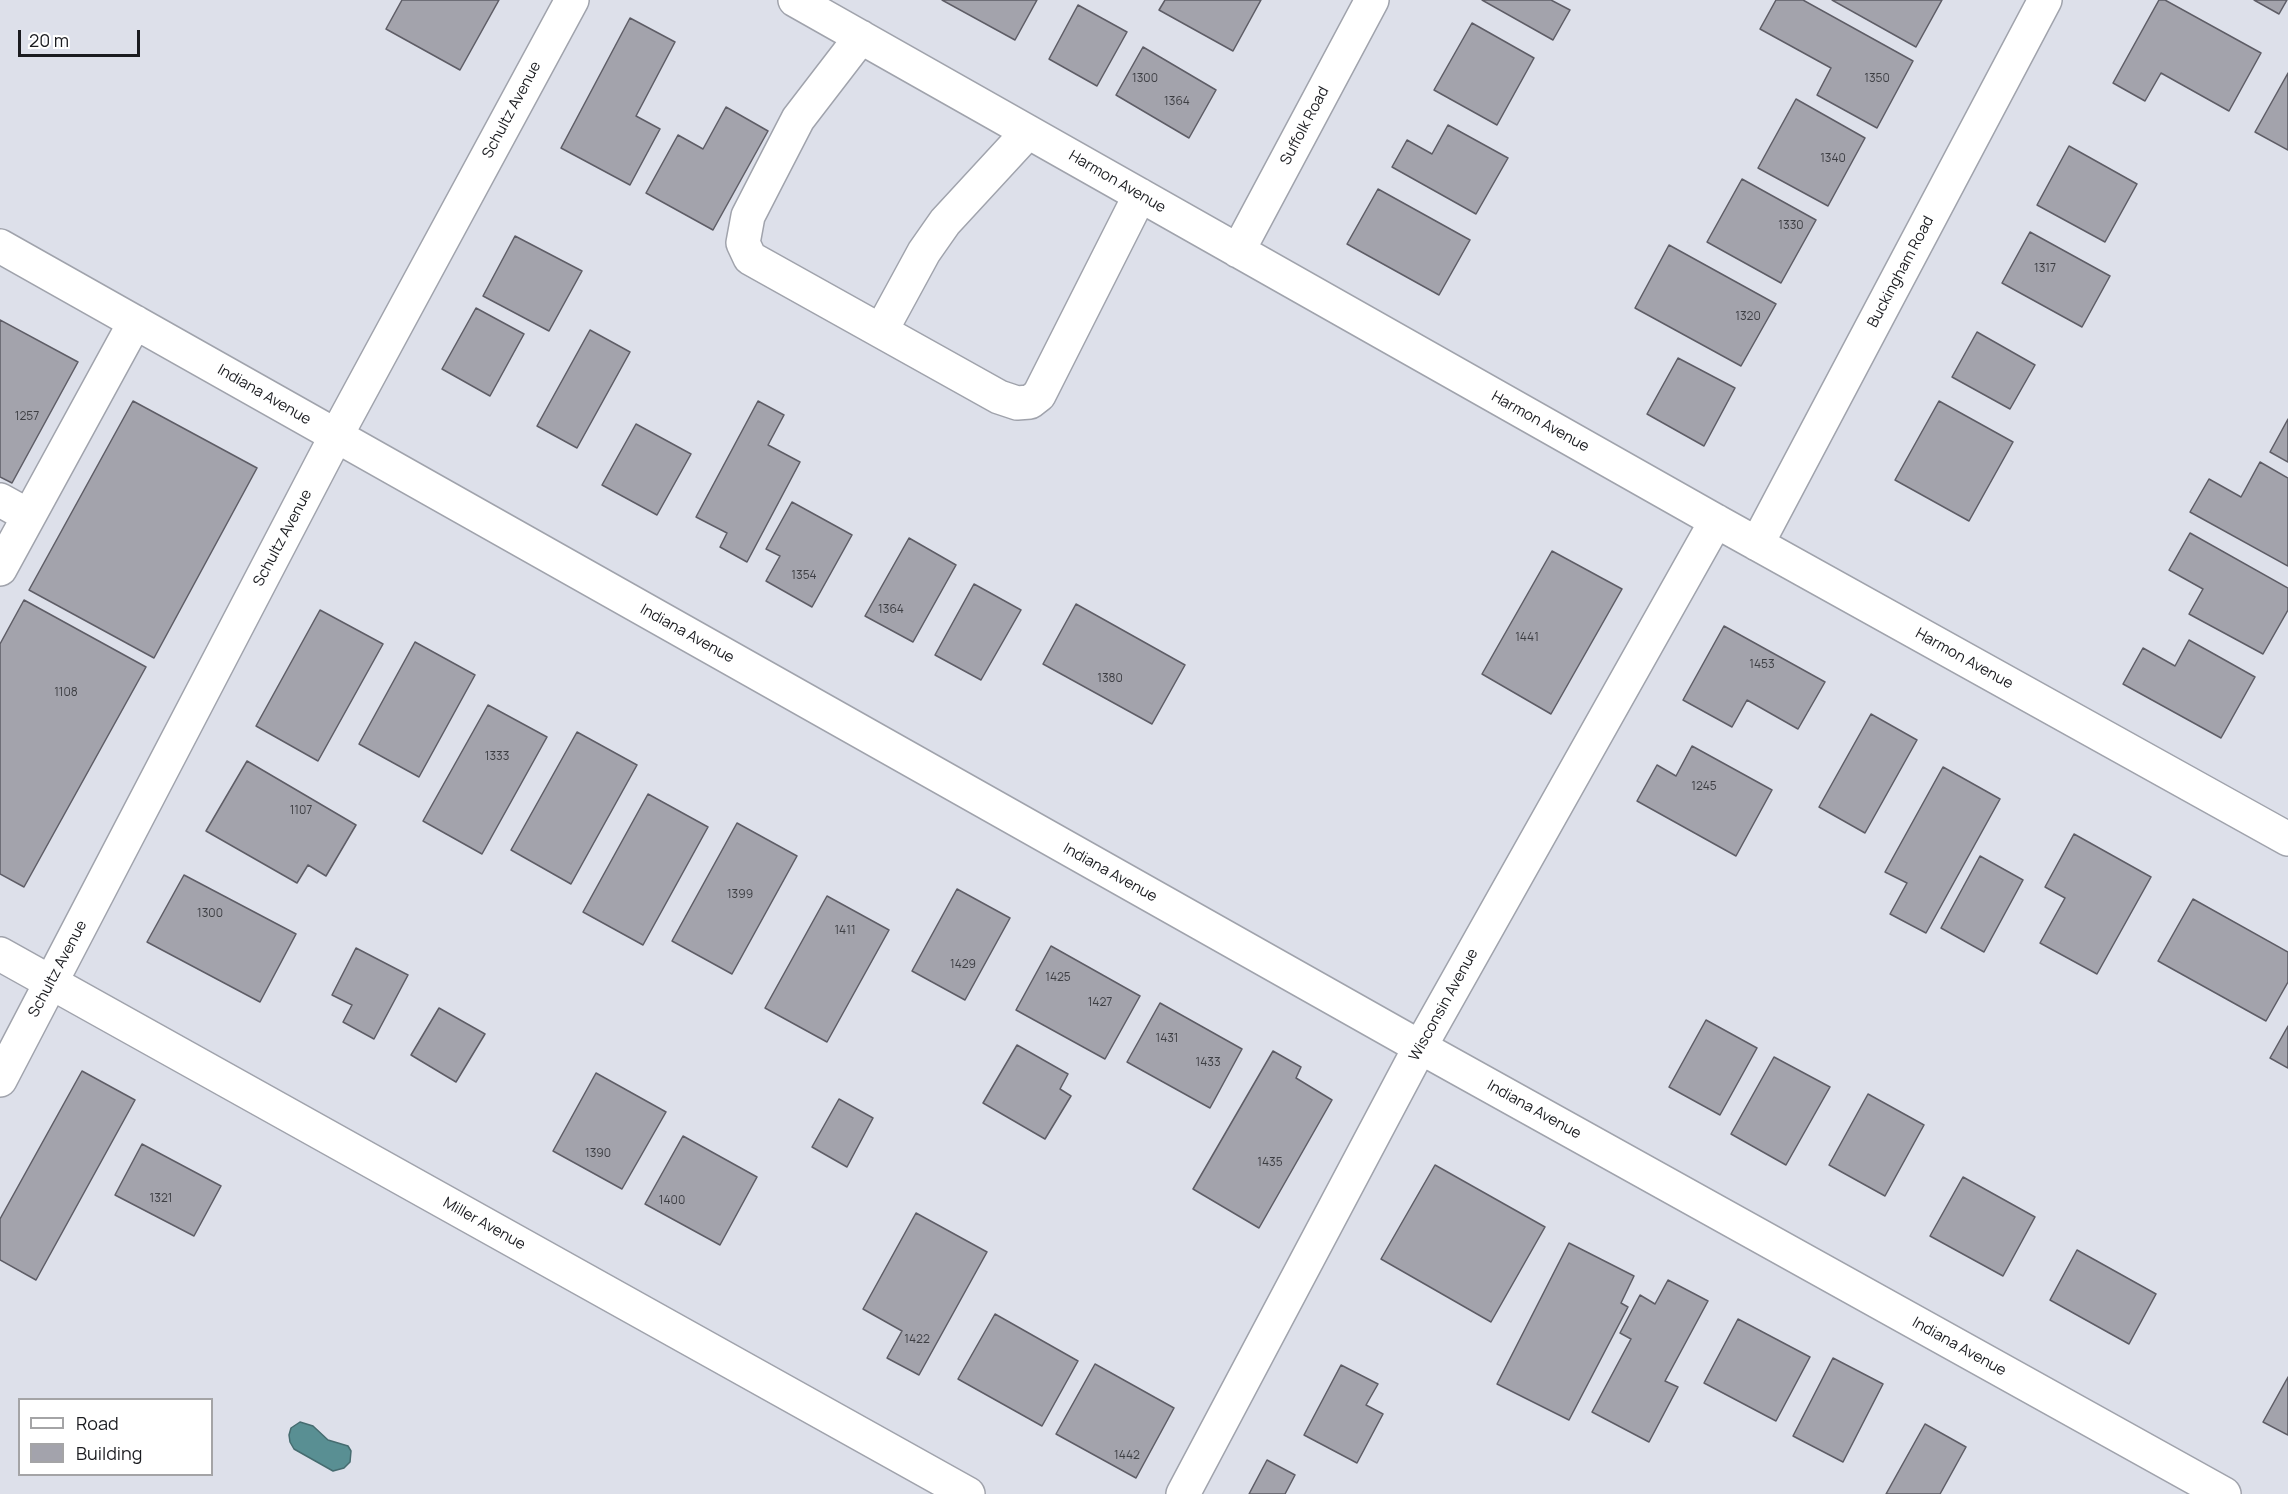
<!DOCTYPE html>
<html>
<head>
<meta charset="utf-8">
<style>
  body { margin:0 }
  #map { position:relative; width:2288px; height:1494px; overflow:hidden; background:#dde0ea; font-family:Manrope,sans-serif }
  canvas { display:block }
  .legend { position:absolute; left:18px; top:1398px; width:195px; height:78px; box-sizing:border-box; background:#fff; border:2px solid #a4a4a6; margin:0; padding:8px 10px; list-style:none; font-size:18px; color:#1b1c20 }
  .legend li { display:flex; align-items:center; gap:12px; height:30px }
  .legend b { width:30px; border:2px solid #a4a4a6 }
  .scale { position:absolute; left:18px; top:30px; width:122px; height:27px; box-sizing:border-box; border:3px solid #1b1c20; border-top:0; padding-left:8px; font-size:18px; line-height:21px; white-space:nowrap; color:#1b1c20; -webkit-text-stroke:4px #fff; paint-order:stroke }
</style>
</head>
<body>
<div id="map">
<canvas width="2288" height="1494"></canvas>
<ul class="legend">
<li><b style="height:8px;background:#fff"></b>Road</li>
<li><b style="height:16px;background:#a3a3ac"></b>Building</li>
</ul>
<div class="scale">20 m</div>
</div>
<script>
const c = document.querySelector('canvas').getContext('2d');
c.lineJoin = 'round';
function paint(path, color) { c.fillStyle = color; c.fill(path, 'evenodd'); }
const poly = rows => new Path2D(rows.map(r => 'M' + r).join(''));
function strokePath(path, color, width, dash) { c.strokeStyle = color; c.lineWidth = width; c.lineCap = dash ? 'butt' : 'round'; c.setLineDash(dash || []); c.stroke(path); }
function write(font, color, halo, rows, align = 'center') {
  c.font = font + ' Manrope,sans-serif'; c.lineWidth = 4.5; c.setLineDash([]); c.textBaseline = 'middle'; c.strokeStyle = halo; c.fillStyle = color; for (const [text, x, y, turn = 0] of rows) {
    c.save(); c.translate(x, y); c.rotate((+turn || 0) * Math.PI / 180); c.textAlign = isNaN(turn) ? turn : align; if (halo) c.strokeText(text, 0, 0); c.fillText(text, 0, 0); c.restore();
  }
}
const water = poly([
  [300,1422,313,1426,328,1440,348,1446,351,1451,350,1462,344,1468,333,1471,294,1449,290,1442,289,1435,291,1428,300,1422]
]);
paint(water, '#598f93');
strokePath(water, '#466c70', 1.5);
const building = poly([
  [402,0,499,0,460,70,386,29,402,0],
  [942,0,1037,0,1015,40,942,0],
  [1165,0,1261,0,1233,51,1159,10,1165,0],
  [1482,0,1551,0,1570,10,1553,40,1482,0],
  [1776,0,1803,0,1913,61,1877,128,1817,95,1831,68,1760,29,1776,0],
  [1832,0,1942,0,1916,47,1832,0],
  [2159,0,2165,0,2261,53,2229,111,2161,73,2145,101,2113,83,2159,0],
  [2254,0,2287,0,2279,14,2254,0],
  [1078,5,1127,32,1097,86,1049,59,1078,5],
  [630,18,675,42,636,116,660,129,630,185,561,148,630,18],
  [1472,23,1534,58,1497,125,1434,90,1472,23],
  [1143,47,1216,90,1189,138,1116,95,1143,47],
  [2288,73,2288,150,2255,132,2288,73],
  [1796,99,1865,138,1828,206,1758,168,1796,99],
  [726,107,768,131,713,230,646,193,678,135,703,149,726,107],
  [1448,125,1508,158,1476,214,1392,167,1407,140,1432,154,1448,125],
  [2069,146,2137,184,2105,242,2037,205,2069,146],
  [1742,179,1816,220,1781,283,1707,242,1742,179],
  [1378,189,1470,240,1439,295,1347,244,1378,189],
  [2030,232,2110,276,2082,327,2002,283,2030,232],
  [515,236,582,271,549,331,483,296,515,236],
  [1669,245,1776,304,1741,366,1635,308,1669,245],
  [476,308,524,334,490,396,442,369,476,308],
  [0,320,78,362,12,483,0,477,0,320],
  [590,330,630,352,577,448,537,426,590,330],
  [1977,332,2035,365,2010,409,1952,377,1977,332],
  [1678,358,1735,388,1704,446,1647,414,1678,358],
  [133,401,257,468,154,658,29,590,133,401],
  [758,401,784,415,768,445,800,462,747,562,720,547,727,533,696,517,758,401],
  [1939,401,2013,442,1969,521,1895,480,1939,401],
  [2288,419,2288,462,2270,452,2288,419],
  [636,424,691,454,657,515,602,485,636,424],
  [2260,462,2288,478,2288,566,2190,512,2209,479,2241,497,2260,462],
  [792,502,852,535,812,607,766,581,780,556,766,549,792,502],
  [2190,533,2288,588,2288,610,2263,654,2189,614,2203,589,2169,570,2190,533],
  [909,538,956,565,913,642,865,616,909,538],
  [1552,551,1622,589,1551,714,1482,674,1552,551],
  [974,584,1021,610,981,680,935,655,974,584],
  [24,600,146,667,24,887,0,874,0,644,24,600],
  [1076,604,1185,665,1152,724,1043,664,1076,604],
  [320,610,383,644,318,761,256,726,320,610],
  [1724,626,1825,682,1798,729,1747,700,1732,727,1683,700,1724,626],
  [2189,640,2255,677,2221,738,2123,684,2143,648,2175,666,2189,640],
  [415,642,475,675,419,777,359,744,415,642],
  [488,705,547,737,482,854,423,821,488,705],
  [1871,714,1917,740,1865,833,1819,807,1871,714],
  [577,732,637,765,571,884,511,850,577,732],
  [1692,746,1772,790,1736,856,1637,801,1657,765,1676,776,1692,746],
  [247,761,356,825,326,876,308,865,297,883,206,831,247,761],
  [1943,767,2000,799,1926,933,1890,914,1907,883,1885,872,1943,767],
  [648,794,708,827,643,945,583,912,648,794],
  [737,823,797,856,732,974,672,941,737,823],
  [2074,834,2151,877,2097,974,2040,943,2065,898,2045,887,2074,834],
  [1980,856,2023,880,1984,952,1941,928,1980,856],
  [184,875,296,934,260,1002,147,942,184,875],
  [957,889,1010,918,965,1000,912,971,957,889],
  [827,896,889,930,827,1042,765,1008,827,896],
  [2193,899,2288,952,2288,982,2266,1021,2158,961,2193,899],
  [1051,946,1140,996,1105,1059,1016,1010,1051,946],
  [356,948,408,975,374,1039,343,1022,352,1005,332,995,356,948],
  [1160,1003,1242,1049,1210,1108,1127,1062,1160,1003],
  [439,1008,485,1034,456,1082,411,1055,439,1008],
  [1706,1020,1757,1048,1720,1115,1669,1087,1706,1020],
  [2288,1026,2288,1068,2270,1058,2288,1026],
  [1017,1045,1068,1074,1060,1089,1071,1096,1045,1139,983,1103,1017,1045],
  [1273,1051,1301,1067,1296,1078,1332,1100,1259,1228,1193,1189,1273,1051],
  [1774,1057,1830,1087,1786,1165,1731,1134,1774,1057],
  [82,1071,135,1100,36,1280,0,1260,0,1219,82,1071],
  [596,1073,666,1112,622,1189,553,1151,596,1073],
  [1868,1094,1924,1125,1885,1196,1829,1165,1868,1094],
  [839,1099,873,1118,847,1167,812,1147,839,1099],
  [683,1136,757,1177,720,1245,645,1204,683,1136],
  [142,1144,221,1186,194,1236,115,1195,142,1144],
  [1435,1165,1545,1227,1491,1322,1381,1259,1435,1165],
  [1963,1177,2035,1217,2003,1276,1930,1236,1963,1177],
  [916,1213,987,1252,919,1375,887,1358,902,1331,863,1309,916,1213],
  [1569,1243,1634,1276,1621,1303,1628,1307,1569,1420,1497,1384,1569,1243],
  [2077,1250,2156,1294,2129,1344,2050,1300,2077,1250],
  [1668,1280,1708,1301,1665,1381,1678,1387,1649,1442,1592,1412,1631,1339,1620,1333,1640,1295,1655,1304,1668,1280],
  [995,1314,1078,1361,1042,1426,958,1379,995,1314],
  [1738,1319,1810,1357,1776,1421,1704,1383,1738,1319],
  [1833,1358,1883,1384,1843,1462,1793,1436,1833,1358],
  [1095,1364,1174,1408,1136,1478,1056,1434,1095,1364],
  [1341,1365,1378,1384,1366,1405,1383,1414,1357,1463,1304,1435,1341,1365],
  [2288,1377,2288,1435,2263,1422,2288,1377],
  [1925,1424,1966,1447,1940,1494,1886,1494,1925,1424],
  [1267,1460,1295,1475,1285,1494,1249,1494,1267,1460]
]);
paint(building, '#a3a3ac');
strokePath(building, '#5e5d66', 1.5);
const minor = poly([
  [795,0,1716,521,2288,839],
  [861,37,798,119,767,179,748,216,743,243,750,258,999,397,1017,403,1030,402,1039,395,1140,195],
  [0,246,1420,1047,2224,1494],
  [1238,251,1372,0],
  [881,331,924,252,945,222,1028,132],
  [0,500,29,516],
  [1757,544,2045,0],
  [0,569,135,322],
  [0,954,968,1494],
  [0,1080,336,436,572,0],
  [1183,1494,1420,1047,1716,521]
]);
strokePath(minor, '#a0a3ac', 36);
strokePath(minor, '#fff', 33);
write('12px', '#3d3e43', null, [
  ["1300",1145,79],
  ["1350",1877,79],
  ["1364",1177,102],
  ["1340",1833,159],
  ["1330",1791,226],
  ["1317",2045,269],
  ["1320",1748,317],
  ["1257",27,417],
  ["1354",804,576],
  ["1364",891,610],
  ["1441",1527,638],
  ["1453",1762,665],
  ["1380",1110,679],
  ["1108",66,693],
  ["1333",497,757],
  ["1245",1704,787],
  ["1107",301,811],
  ["1399",740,895],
  ["1300",210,914],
  ["1411",845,931],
  ["1429",963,965],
  ["1425",1058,978],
  ["1427",1100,1003],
  ["1431",1167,1039],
  ["1433",1208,1063],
  ["1390",598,1154],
  ["1435",1270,1163],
  ["1321",161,1199],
  ["1400",672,1201],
  ["1422",917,1340],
  ["1442",1127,1456]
]);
write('15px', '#1b1c20', '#fff', [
  ["Schultz Avenue",512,110,-62],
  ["Suffolk Road",1305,126,-62],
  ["Harmon Avenue",1117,182,30],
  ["Buckingham Road",1901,272,-62],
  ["Indiana Avenue",264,395,30],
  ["Harmon Avenue",1540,422,29],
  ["Schultz Avenue",283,538,-62],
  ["Indiana Avenue",687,634,29],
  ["Harmon Avenue",1964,659,29],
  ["Indiana Avenue",1110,873,29],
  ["Schultz Avenue",58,969,-62],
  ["Wisconsin Avenue",1444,1005,-61],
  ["Indiana Avenue",1534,1110,29],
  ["Miller Avenue",484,1224,29],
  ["Indiana Avenue",1959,1347,29]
]);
</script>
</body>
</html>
